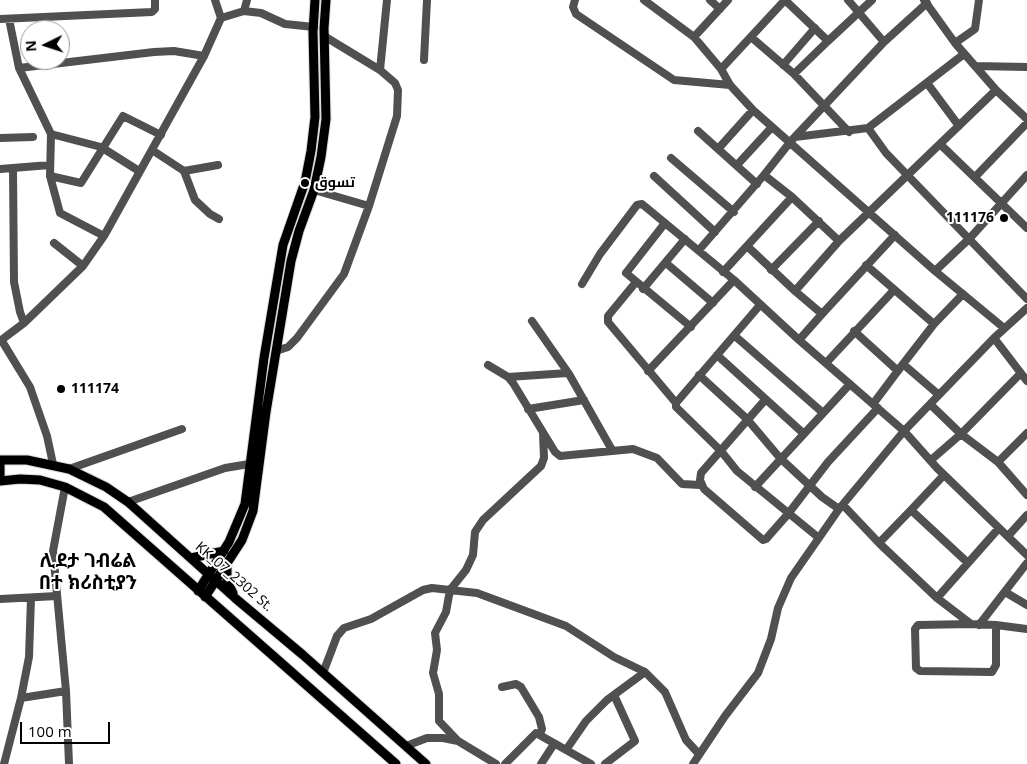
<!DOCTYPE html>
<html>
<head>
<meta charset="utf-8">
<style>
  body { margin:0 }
  #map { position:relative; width:1027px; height:764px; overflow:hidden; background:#fff; font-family:"Open Sans",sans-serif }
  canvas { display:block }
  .north { position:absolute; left:20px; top:20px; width:50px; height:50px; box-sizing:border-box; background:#fff; border:1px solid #999; border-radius:50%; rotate:266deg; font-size:14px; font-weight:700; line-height:20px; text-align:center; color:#000 }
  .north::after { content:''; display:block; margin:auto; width:18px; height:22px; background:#000; clip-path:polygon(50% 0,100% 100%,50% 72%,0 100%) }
  .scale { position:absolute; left:20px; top:722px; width:90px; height:22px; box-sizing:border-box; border:2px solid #000; border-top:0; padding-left:6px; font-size:15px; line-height:18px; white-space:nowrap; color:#000; -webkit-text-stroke:4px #fff; paint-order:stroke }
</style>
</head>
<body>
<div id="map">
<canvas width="1027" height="764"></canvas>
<div class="north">N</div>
<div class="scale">100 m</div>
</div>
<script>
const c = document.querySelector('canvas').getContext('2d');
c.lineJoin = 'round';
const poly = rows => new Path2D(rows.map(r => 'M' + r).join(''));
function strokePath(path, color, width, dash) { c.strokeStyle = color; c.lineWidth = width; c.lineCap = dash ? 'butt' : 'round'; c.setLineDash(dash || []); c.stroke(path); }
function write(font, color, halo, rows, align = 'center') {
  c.font = font + ' "Open Sans",Cairo,"Noto Sans Ethiopic",sans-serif'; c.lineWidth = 4; c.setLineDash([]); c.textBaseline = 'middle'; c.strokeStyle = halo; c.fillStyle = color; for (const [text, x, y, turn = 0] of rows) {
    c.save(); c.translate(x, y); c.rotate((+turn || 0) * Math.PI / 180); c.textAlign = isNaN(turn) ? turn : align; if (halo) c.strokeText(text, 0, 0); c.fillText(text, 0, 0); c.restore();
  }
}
const major = poly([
  [0,460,27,460,69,469,106,487,128,502,235,598,303,655,426,764],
  [0,464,0,479],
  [0,481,20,479,40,480,65,487,104,507,396,764],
  [191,558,224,551],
  [227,565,227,581,233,593],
  [198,591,229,542,245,504,264,358,283,245,305,182,311,151,315,117,313,32,315,0],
  [205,597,242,540,253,511,266,412,291,261,299,231,314,190,321,157,326,119,324,28,326,0]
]);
strokePath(major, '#dbdbdb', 11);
strokePath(poly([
  [575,0,573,7,576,14,674,80,730,85],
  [644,0,694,37,721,69,730,85,753,110,935,271,970,238,1027,175],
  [710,0,720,9],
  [924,0,955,43,996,90],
  [244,11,247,0],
  [221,18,244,11,261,13,285,24,314,27],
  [0,19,152,12,155,9,155,0],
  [9,19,19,68,51,134,50,176,60,213,104,236],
  [694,37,728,0],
  [751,37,794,74,849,132],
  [828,41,872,0],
  [884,42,927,3],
  [955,43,975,29,979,0],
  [424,60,427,0],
  [783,65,815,28],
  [975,66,1027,67],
  [19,68,154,52,174,51,204,56],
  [721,69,785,0,828,41,794,74],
  [380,70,387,0],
  [927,83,959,126],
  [868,128,886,153,1027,299],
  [698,131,757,184],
  [51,134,101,147,139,171],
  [795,137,868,128,964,54],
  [0,138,33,137],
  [940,144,1027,228],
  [718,149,753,110],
  [152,150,184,171,195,200,210,214,219,219],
  [671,158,734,212],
  [737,165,772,127],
  [0,169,50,165],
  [13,169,14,282,20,312,24,323],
  [184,171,218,165],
  [50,176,81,183,123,116,161,135],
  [654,176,715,232],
  [975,177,1027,123],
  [314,190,369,206],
  [792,197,764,175,791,141,884,42,848,0],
  [665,223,626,273,691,327],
  [54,243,83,266],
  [747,246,795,291],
  [699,250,764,175],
  [666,263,713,303],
  [866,265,934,324,963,294],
  [771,270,819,221],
  [935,271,1004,328],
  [723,272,792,197,839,241],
  [636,282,608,316,608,322,676,403,676,407,721,451,737,471,819,538],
  [582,284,600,254,637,205,642,204,734,280,799,340],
  [643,289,685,239],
  [1027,308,994,338,904,431,937,468,1027,555],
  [822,314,895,235],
  [532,321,569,374,612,450],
  [854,331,898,371],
  [735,336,822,412],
  [994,338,1027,381],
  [0,341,24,323,83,266,104,236,204,56,221,18,215,0],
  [2,341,30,387,47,436,53,464],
  [276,351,288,347,297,338,344,274,369,206,397,116,398,90,395,83,380,70,324,36],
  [717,355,803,433],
  [826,363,894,290],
  [903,364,934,324],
  [488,365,508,377,513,383,555,452,560,456,633,449,657,458,682,484,700,485],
  [648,371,734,280],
  [699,375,747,419,780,458,822,497,839,509],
  [508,377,568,373],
  [765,400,701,473,700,480,704,489,763,540,766,539,788,514,828,462,878,408],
  [676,403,760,305],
  [873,404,903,364,939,395],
  [931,405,961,434,998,462,1027,495],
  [528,409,584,400],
  [931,460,961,434,1020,374],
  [998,462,1027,433],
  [69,469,182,429],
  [944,475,911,510,968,563],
  [65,487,53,551,66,691,69,764],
  [755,487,850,384],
  [128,502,225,468,249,464],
  [843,505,879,543],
  [911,510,879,543,937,598,971,624],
  [1008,536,1027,515],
  [1005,592,1027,605],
  [937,598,999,528],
  [0,599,57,596],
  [979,625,1027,563],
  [996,625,996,665,992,672,920,671,916,668,915,629,918,625,971,624,996,625,1027,629],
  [323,673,337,636,344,628,371,619,423,590,432,588,477,593,566,626,614,657,645,672,665,692,686,740,699,754],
  [502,687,516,684,521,687,539,717,542,729,540,734],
  [21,698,66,691],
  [458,741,439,721,439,694,433,673,437,650,435,633,446,612,450,590,466,570,473,555,475,532,483,520,541,466,544,458,543,433],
  [406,746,427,738,443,738,458,741,496,764],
  [566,750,586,721,607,700,645,672],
  [4,764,21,698,29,657,31,598],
  [505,764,536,733,591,764],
  [541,764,554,744],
  [605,764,635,741,614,695],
  [693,764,725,716,758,673,771,639,778,608,791,578,839,509,904,431,799,340,822,314,795,291,839,241,996,90,1027,119]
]), '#505050', 8);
strokePath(major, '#000', 9);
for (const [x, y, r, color] of [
  [305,183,5,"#000"],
  [1004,218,5,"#000"],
  [61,389,5,"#000"]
]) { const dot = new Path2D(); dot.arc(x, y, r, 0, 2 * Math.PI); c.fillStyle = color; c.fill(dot); strokePath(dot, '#fff', 2); }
write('bold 14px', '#000', '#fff', [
  ["تسوق",315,183],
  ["111176",994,218,"right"],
  ["111174",71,389]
], 'left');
write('14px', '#000', '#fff', [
  ["KK_07_2302 St.",234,577,41]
]);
write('bold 19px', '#000', '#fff', [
  ["ሊደታ ገብሬል",88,562],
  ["በተ ክሪስቲያን",88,584]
]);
</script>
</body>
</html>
